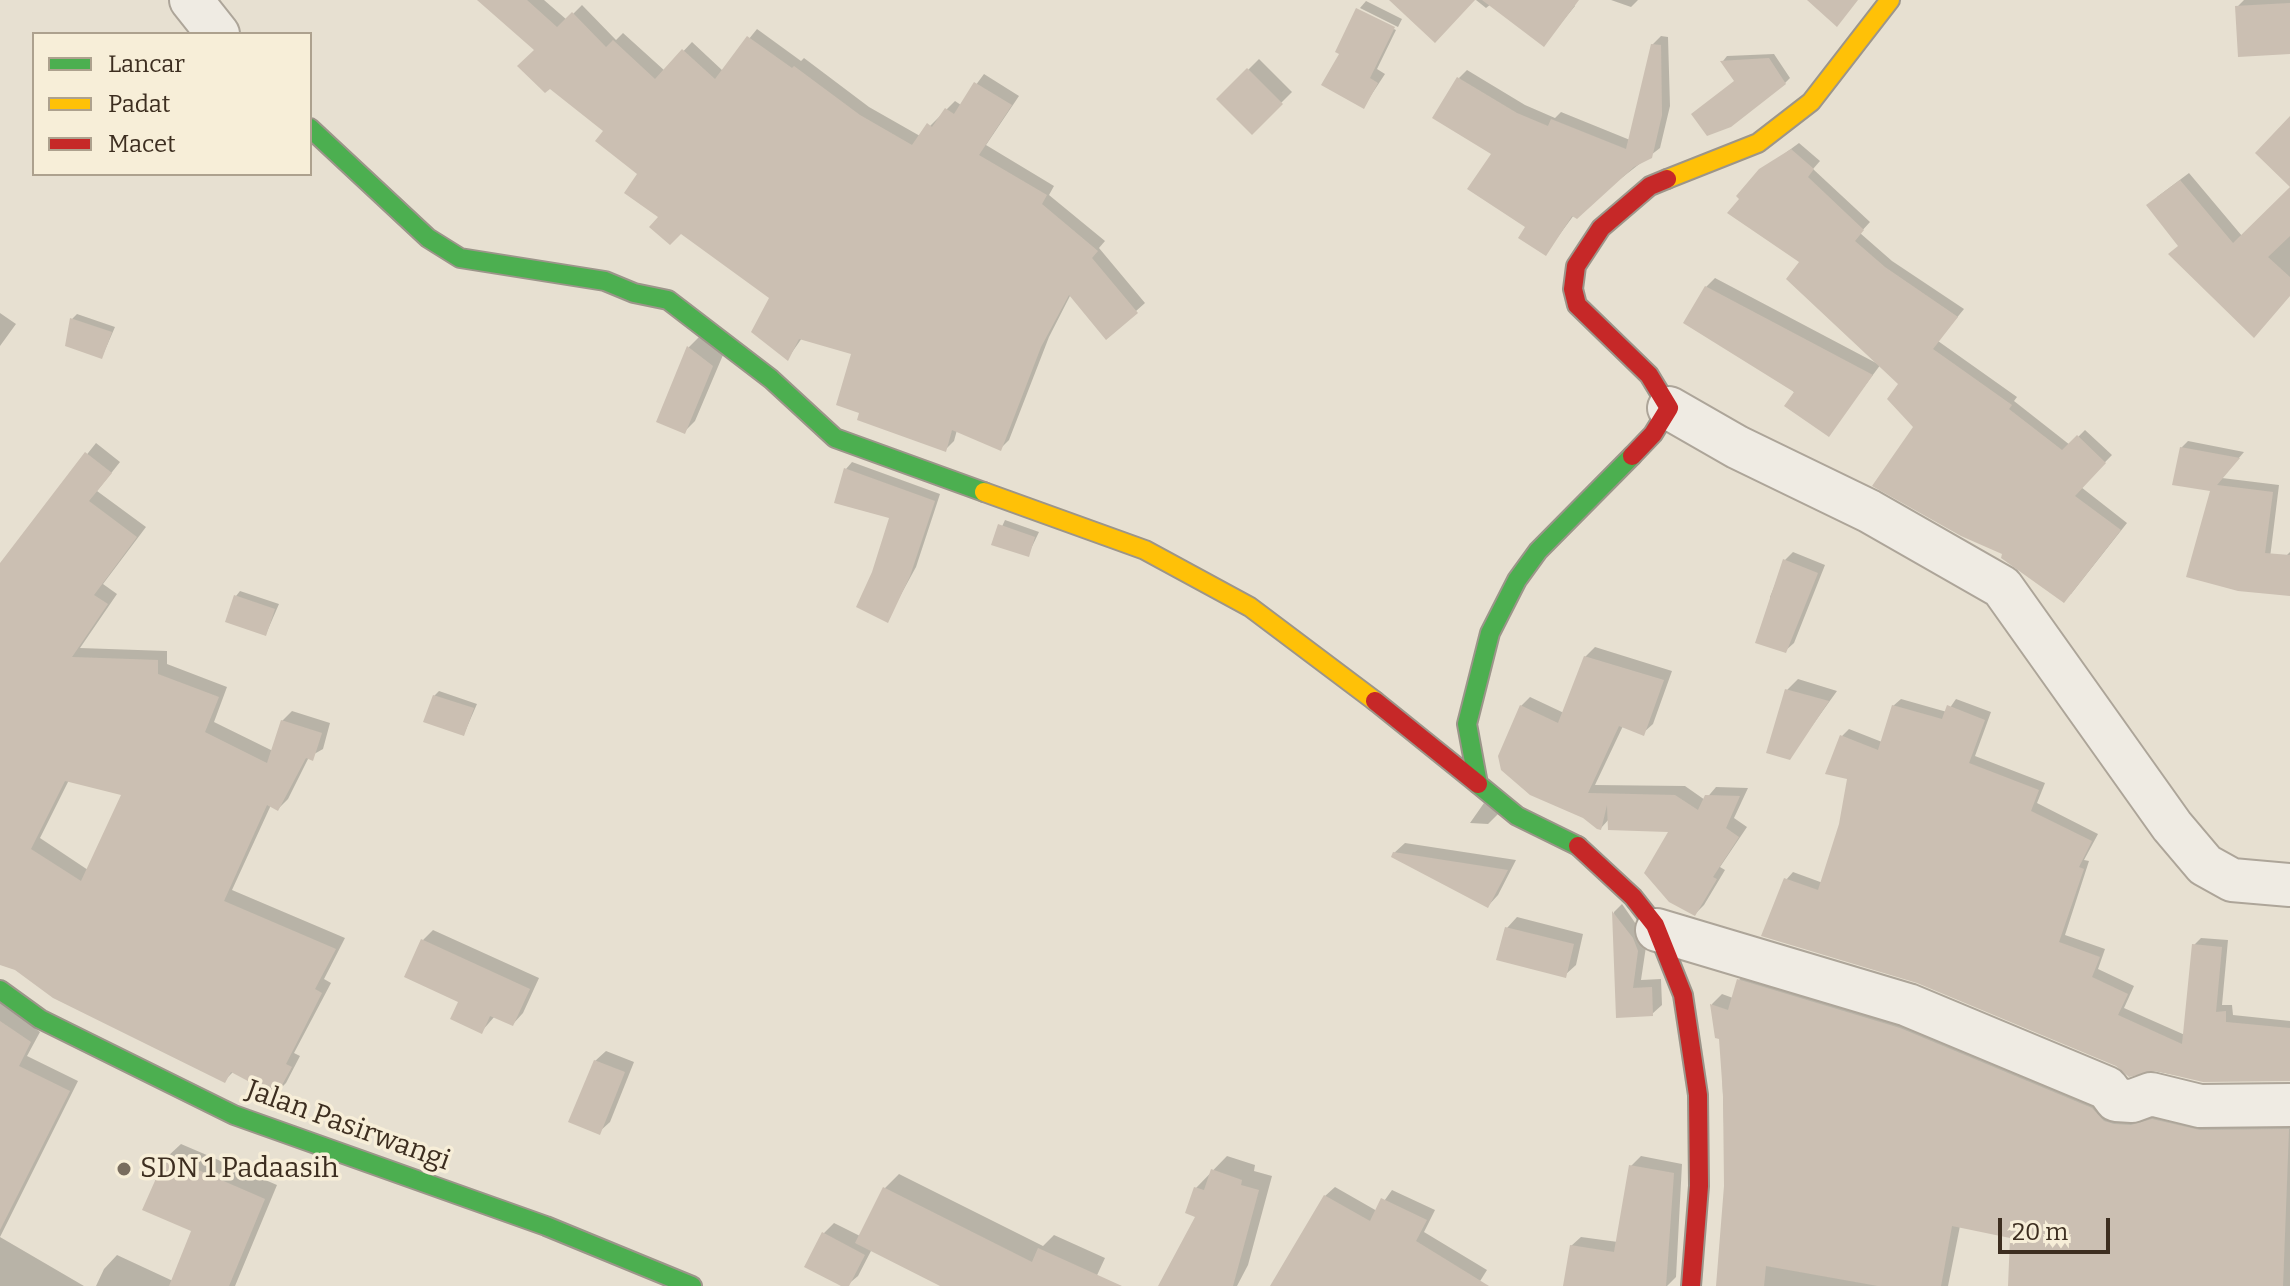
<!DOCTYPE html>
<html>
<head>
<meta charset="utf-8">
<style>
  body { margin:0 }
  #map { position:relative; width:2290px; height:1286px; overflow:hidden; background:#e7e0d1; font-family:Bitter,serif }
  canvas { display:block }
  .legend { position:absolute; left:32px; top:32px; width:280px; height:144px; box-sizing:border-box; background:#f7eed8; border:2px solid #ada18e; margin:0; padding:10px 14px; list-style:none; font-size:24px; color:#3d2e20 }
  .legend li { display:flex; align-items:center; gap:16px; height:40px }
  .legend b { width:40px; border:2px solid #ada18e }
  .scale { position:absolute; left:1998px; top:1218px; width:112px; height:36px; box-sizing:border-box; border:4px solid #3d2e20; border-top:0; padding-left:10px; font-size:24px; line-height:28px; white-space:nowrap; color:#3d2e20; -webkit-text-stroke:6px #f7eed8; paint-order:stroke }
</style>
</head>
<body>
<div id="map">
<canvas width="2290" height="1286"></canvas>
<ul class="legend">
<li><b style="height:10px;background:#4caf50"></b>Lancar</li>
<li><b style="height:10px;background:#ffc107"></b>Padat</li>
<li><b style="height:10px;background:#c62828"></b>Macet</li>
</ul>
<div class="scale">20 m</div>
</div>
<script>
const c = document.querySelector('canvas').getContext('2d');
c.lineJoin = 'round';
function paint(path, color) { c.fillStyle = color; c.fill(path, 'evenodd'); }
const poly = rows => new Path2D(rows.map(r => 'M' + r).join(''));
function strokePath(path, color, width, dash) { c.strokeStyle = color; c.lineWidth = width; c.lineCap = dash ? 'butt' : 'round'; c.setLineDash(dash || []); c.stroke(path); }
function write(font, color, halo, rows, align = 'center') {
  c.font = font + ' Bitter,serif'; c.lineWidth = 7; c.setLineDash([]); c.textBaseline = 'middle'; c.strokeStyle = halo; c.fillStyle = color; for (const [text, x, y, turn = 0] of rows) {
    c.save(); c.translate(x, y); c.rotate((+turn || 0) * Math.PI / 180); c.textAlign = isNaN(turn) ? turn : align; if (halo) c.strokeText(text, 0, 0); c.fillText(text, 0, 0); c.restore();
  }
}
paint(poly([
  [497,0,544,0,567,20,582,5,616,40,623,33,665,71,692,42,723,71,757,29,801,61,804,58,869,107,920,136,955,101,961,105,984,74,1019,96,986,145,1054,186,1049,195,1105,241,1099,248,1145,303,1107,337,1071,294,1049,337,1009,440,1001,448,957,430,954,441,946,449,853,352,802,338,788,358,772,297,639,174],
  [1476,0,1566,0,1575,6,1544,44,1491,4,1486,8],
  [1611,0,1638,0,1631,7],
  [2244,0,2290,0,2290,52,2237,7],
  [1366,1,1402,19,1398,27,1360,8],
  [1358,12,1396,30,1377,69,1385,74,1364,106,1341,53],
  [1661,36,1668,37,1670,106,1660,148,1574,215,1546,253,1528,227,1459,78,1467,70,1525,105,1555,118,1561,112,1630,140,1652,45],
  [1774,54,1790,78,1785,83,1736,80,1723,61,1727,56],
  [1259,59,1292,92,1252,132,1219,99],
  [1799,143,1820,161,1813,169,1870,222,1860,233,1892,261,1964,309,1938,341,2017,397,2014,401,2070,445,2085,430,2112,455,2081,487,2127,523,2071,594,2005,553,1916,426,1901,383,1881,364,1829,434,1706,287,1715,278,1878,364,1802,261,1761,171],
  [2189,173,2242,236,2290,189,2290,294,2180,245,2157,197],
  [0,313,16,324,0,346],
  [77,314,115,327,102,357,72,319],
  [699,337,723,355,695,421,685,431,658,420,689,347],
  [2188,441,2244,452,2222,478,2279,485,2268,574,2290,552,2290,594,2239,589,2189,575,2213,489,2174,483,2181,448],
  [96,443,120,462,97,491,146,527,103,584,117,594,80,648,167,651,167,664,227,687,214,722,273,751,282,721,292,711,330,723,323,749,309,757,288,799,278,809,271,805,232,890,345,938,324,979,331,983,294,1053,300,1056,286,1083,276,1093,234,1071,225,1080,15,968,0,964,0,564],
  [69,780,123,794,88,870,40,838],
  [852,462,940,494,916,567,887,620,874,572,891,517,846,469],
  [1005,520,1039,532,1028,555,994,544],
  [1793,552,1825,565,1794,643,1785,651,1770,597,1785,560],
  [240,591,279,604,266,634,236,596],
  [1595,647,1672,671,1653,724,1643,733,1623,726,1595,785,1685,786,1705,800,1716,787,1748,788,1734,818,1747,827,1720,867,1725,870,1704,905,1695,914,1672,830,1610,818,1601,828,1521,706,1530,697,1564,713,1585,657],
  [1798,679,1837,691,1789,758,1787,690],
  [439,691,477,704,464,734,434,696],
  [1901,699,1947,712,1956,699,1991,712,1975,756,2045,783,2037,803,2098,834,2084,860,2089,861,2065,935,2105,949,2098,969,2134,986,2124,1008,2185,1035,2194,945,2201,938,2228,940,2222,1005,2232,1005,2233,1015,2290,1021,2290,1081,2203,1080,2117,1064,1786,880,1793,872,1823,883,1841,825,1850,777,1828,773,1842,736,1849,729,1882,742,1893,706],
  [1484,803,1498,814,1488,824,1470,823],
  [1405,843,1516,860,1498,895,1488,906,1394,853],
  [1622,904,1647,940,1641,980,1661,979,1662,1005,1652,1014,1618,1016,1614,912],
  [1517,917,1583,934,1576,965,1565,975,1507,928],
  [433,930,539,978,523,1013,513,1024,495,1016,482,1031,422,941],
  [1749,970,1911,1018,2102,1098,2290,1120,2290,1286,2010,1286,2012,1237,1960,1226,1948,1286,1718,1286,1726,1188,1721,1037,1716,1036,1712,1004,1722,994,1733,998,1739,980],
  [0,1001,40,1032,27,1056,78,1081,0,1237,84,1286,0,1286],
  [606,1051,634,1062,610,1122,599,1132,595,1061],
  [181,1144,277,1185,235,1286,96,1286,104,1269,117,1255,173,1281,194,1230,167,1157],
  [1227,1156,1255,1165,1254,1171,1272,1176,1248,1265,1237,1286,1160,1286,1198,1216,1196,1188],
  [1641,1156,1682,1164,1676,1277,1667,1286,1565,1286,1571,1246,1581,1237,1618,1242,1631,1166],
  [899,1174,1043,1246,1054,1235,1105,1258,1093,1284,1097,1286,945,1286,872,1249,858,1276,846,1286,823,1234,834,1223,860,1236,885,1188],
  [1335,1187,1377,1211,1392,1190,1435,1210,1424,1232,1487,1270,1477,1286,1272,1286,1325,1196]
]), '#0003');
paint(poly([
  [477,0,527,0,557,27,572,12,606,47,613,40,655,79,682,49,715,79,747,36,792,68,794,66,860,115,912,145,927,123,932,127,945,108,954,114,974,82,1012,105,979,155,1047,195,1042,204,1098,251,1092,258,1138,313,1106,340,1069,295,1041,347,1001,451,952,430,946,452,857,420,859,413,836,405,851,354,799,339,788,361,751,332,769,298,681,234,670,245,649,227,658,217,624,193,637,174,595,141,603,131,550,89,545,93,517,66,534,50],
  [1389,0,1475,0,1435,43],
  [1482,0,1579,0,1544,47],
  [1807,0,1858,0,1837,27],
  [2290,3,2290,54,2238,57,2235,6],
  [1356,8,1395,27,1370,78,1378,83,1364,109,1321,85,1339,54,1335,52],
  [1651,44,1661,45,1662,115,1652,158,1634,167,1577,219,1572,216,1546,256,1518,238,1525,227,1467,189,1491,154,1432,118,1457,77,1517,113,1548,126,1551,119,1626,149],
  [1769,58,1786,84,1731,127,1707,136,1691,114,1734,81,1720,61],
  [1247,68,1283,104,1252,135,1216,99],
  [2290,116,2290,236,2268,257,2290,277,2290,296,2254,338,2168,254,2178,246,2146,205,2180,180,2233,243,2290,187,2255,153],
  [1791,149,1814,169,1808,177,1864,230,1855,241,1885,267,1958,317,1933,349,2012,405,2009,409,2062,450,2077,435,2106,463,2075,496,2121,530,2064,603,2001,558,2002,554,1961,536,1872,486,1913,427,1887,399,1898,384,1786,279,1799,262,1727,213,1739,199,1736,196,1759,169],
  [1705,286,1873,375,1829,437,1784,406,1794,392,1683,323],
  [70,318,112,332,102,359,65,346],
  [687,346,713,366,685,434,656,422],
  [2180,447,2240,458,2217,485,2273,492,2265,553,2290,555,2290,596,2238,591,2186,577,2210,491,2172,485],
  [85,452,112,473,89,501,137,537,94,595,108,604,72,657,158,660,158,674,219,697,205,732,267,763,281,720,322,733,313,761,306,758,278,811,267,805,224,901,336,949,315,989,322,993,286,1064,292,1067,276,1096,231,1072,225,1083,53,998,15,970,0,965,0,563],
  [65,781,121,795,81,881,31,849],
  [844,468,935,501,910,576,888,623,856,607,872,572,889,518,834,503],
  [998,524,1035,537,1029,557,991,545],
  [1783,559,1818,573,1786,653,1755,643],
  [234,595,275,609,266,636,225,622],
  [1584,656,1664,680,1644,736,1619,726,1588,793,1675,795,1698,810,1705,795,1740,796,1726,828,1739,837,1713,877,1717,879,1695,916,1669,902,1644,873,1668,832,1608,830,1607,805,1601,830,1597,829,1583,818,1530,795,1501,770,1498,756,1520,705,1558,723],
  [1785,689,1829,701,1790,760,1766,753],
  [433,695,474,708,464,736,423,722],
  [1892,705,1942,719,1947,705,1985,720,1969,763,2039,790,2031,811,2092,841,2079,867,2084,869,2059,942,2100,957,2092,977,2128,994,2118,1015,2182,1044,2192,944,2222,947,2216,1012,2226,1011,2226,1022,2290,1028,2290,1081,2203,1082,2156,1071,2129,1077,2116,1066,1917,983,1761,936,1784,878,1818,890,1839,824,1847,779,1825,774,1840,735,1878,750],
  [1393,852,1508,870,1488,908,1391,857],
  [1612,911,1633,938,1638,951,1633,988,1652,987,1653,1016,1616,1018],
  [1505,927,1574,944,1566,978,1496,960],
  [421,939,530,989,513,1026,490,1016,482,1034,450,1019,458,1002,404,977],
  [1737,979,1900,1028,2092,1108,2104,1121,2114,1124,2131,1125,2152,1119,2200,1130,2289,1129,2283,1286,2008,1286,2010,1238,1952,1226,1941,1286,1878,1286,1766,1266,1764,1286,1716,1286,1724,1186,1723,1095,1719,1039,1715,1038,1710,1004,1728,1010],
  [0,1021,31,1042,19,1066,70,1091,0,1230],
  [594,1060,625,1072,600,1135,568,1122],
  [166,1156,265,1199,229,1286,169,1286,191,1231,142,1210],
  [1629,1165,1674,1173,1666,1286,1563,1286,1570,1245,1614,1252],
  [1211,1169,1242,1180,1241,1185,1259,1190,1233,1286,1158,1286,1195,1217,1185,1213,1194,1187,1204,1190],
  [883,1187,1032,1262,1038,1248,1122,1286,940,1286,855,1243],
  [1324,1195,1370,1221,1381,1198,1427,1220,1416,1241,1489,1286,1270,1286],
  [822,1232,865,1255,849,1286,841,1286,804,1267]
]), '#cbbfb2');
const street = poly([
  [191,0,218,34],
  [1669,408,1737,447,1869,511,2002,587,2172,826,2205,865,2232,880,2290,885],
  [1657,930,1908,1005,2107,1088,2116,1100,2132,1101,2151,1094,2200,1106,2290,1105]
]);
const fast = poly([
  [310,128,428,238,460,258,605,281,634,293,668,300,771,379,835,438,984,492],
  [1578,846,1517,816,1478,784,1467,724,1490,633,1517,580,1538,551,1632,456],
  [0,990,40,1019,234,1115,546,1226,692,1286]
]);
const slow = poly([
  [1667,179,1758,143,1811,102,1890,0],
  [984,492,1145,550,1250,607,1375,701]
]);
const jam = poly([
  [1632,456,1653,434,1669,408,1649,375,1577,305,1573,289,1576,266,1601,228,1650,186,1667,179],
  [1375,701,1478,784],
  [1578,846,1633,897,1655,925,1683,995,1698,1095,1699,1186,1691,1286]
]);
strokePath(street, '#ada599', 46);
strokePath(fast, '#9c958a', 22);
strokePath(slow, '#9c958a', 22);
strokePath(jam, '#9c958a', 22);
strokePath(street, '#efebe3', 42);
strokePath(fast, '#4caf50', 18);
strokePath(slow, '#ffc107', 18);
strokePath(jam, '#c62828', 18);
for (const [x, y, r, color] of [
  [124,1169,8,"#786c5e"]
]) { const dot = new Path2D(); dot.arc(x, y, r, 0, 2 * Math.PI); c.fillStyle = color; c.fill(dot); strokePath(dot, '#f7eed8', 3); }
write('28px', '#3d2e20', '#f7eed8', [
  ["Jalan Pasirwangi",348,1126,20]
]);
write('28px', '#3d2e20', '#f7eed8', [
  ["SDN 1 Padaasih",140,1169]
], 'left');
</script>
</body>
</html>
